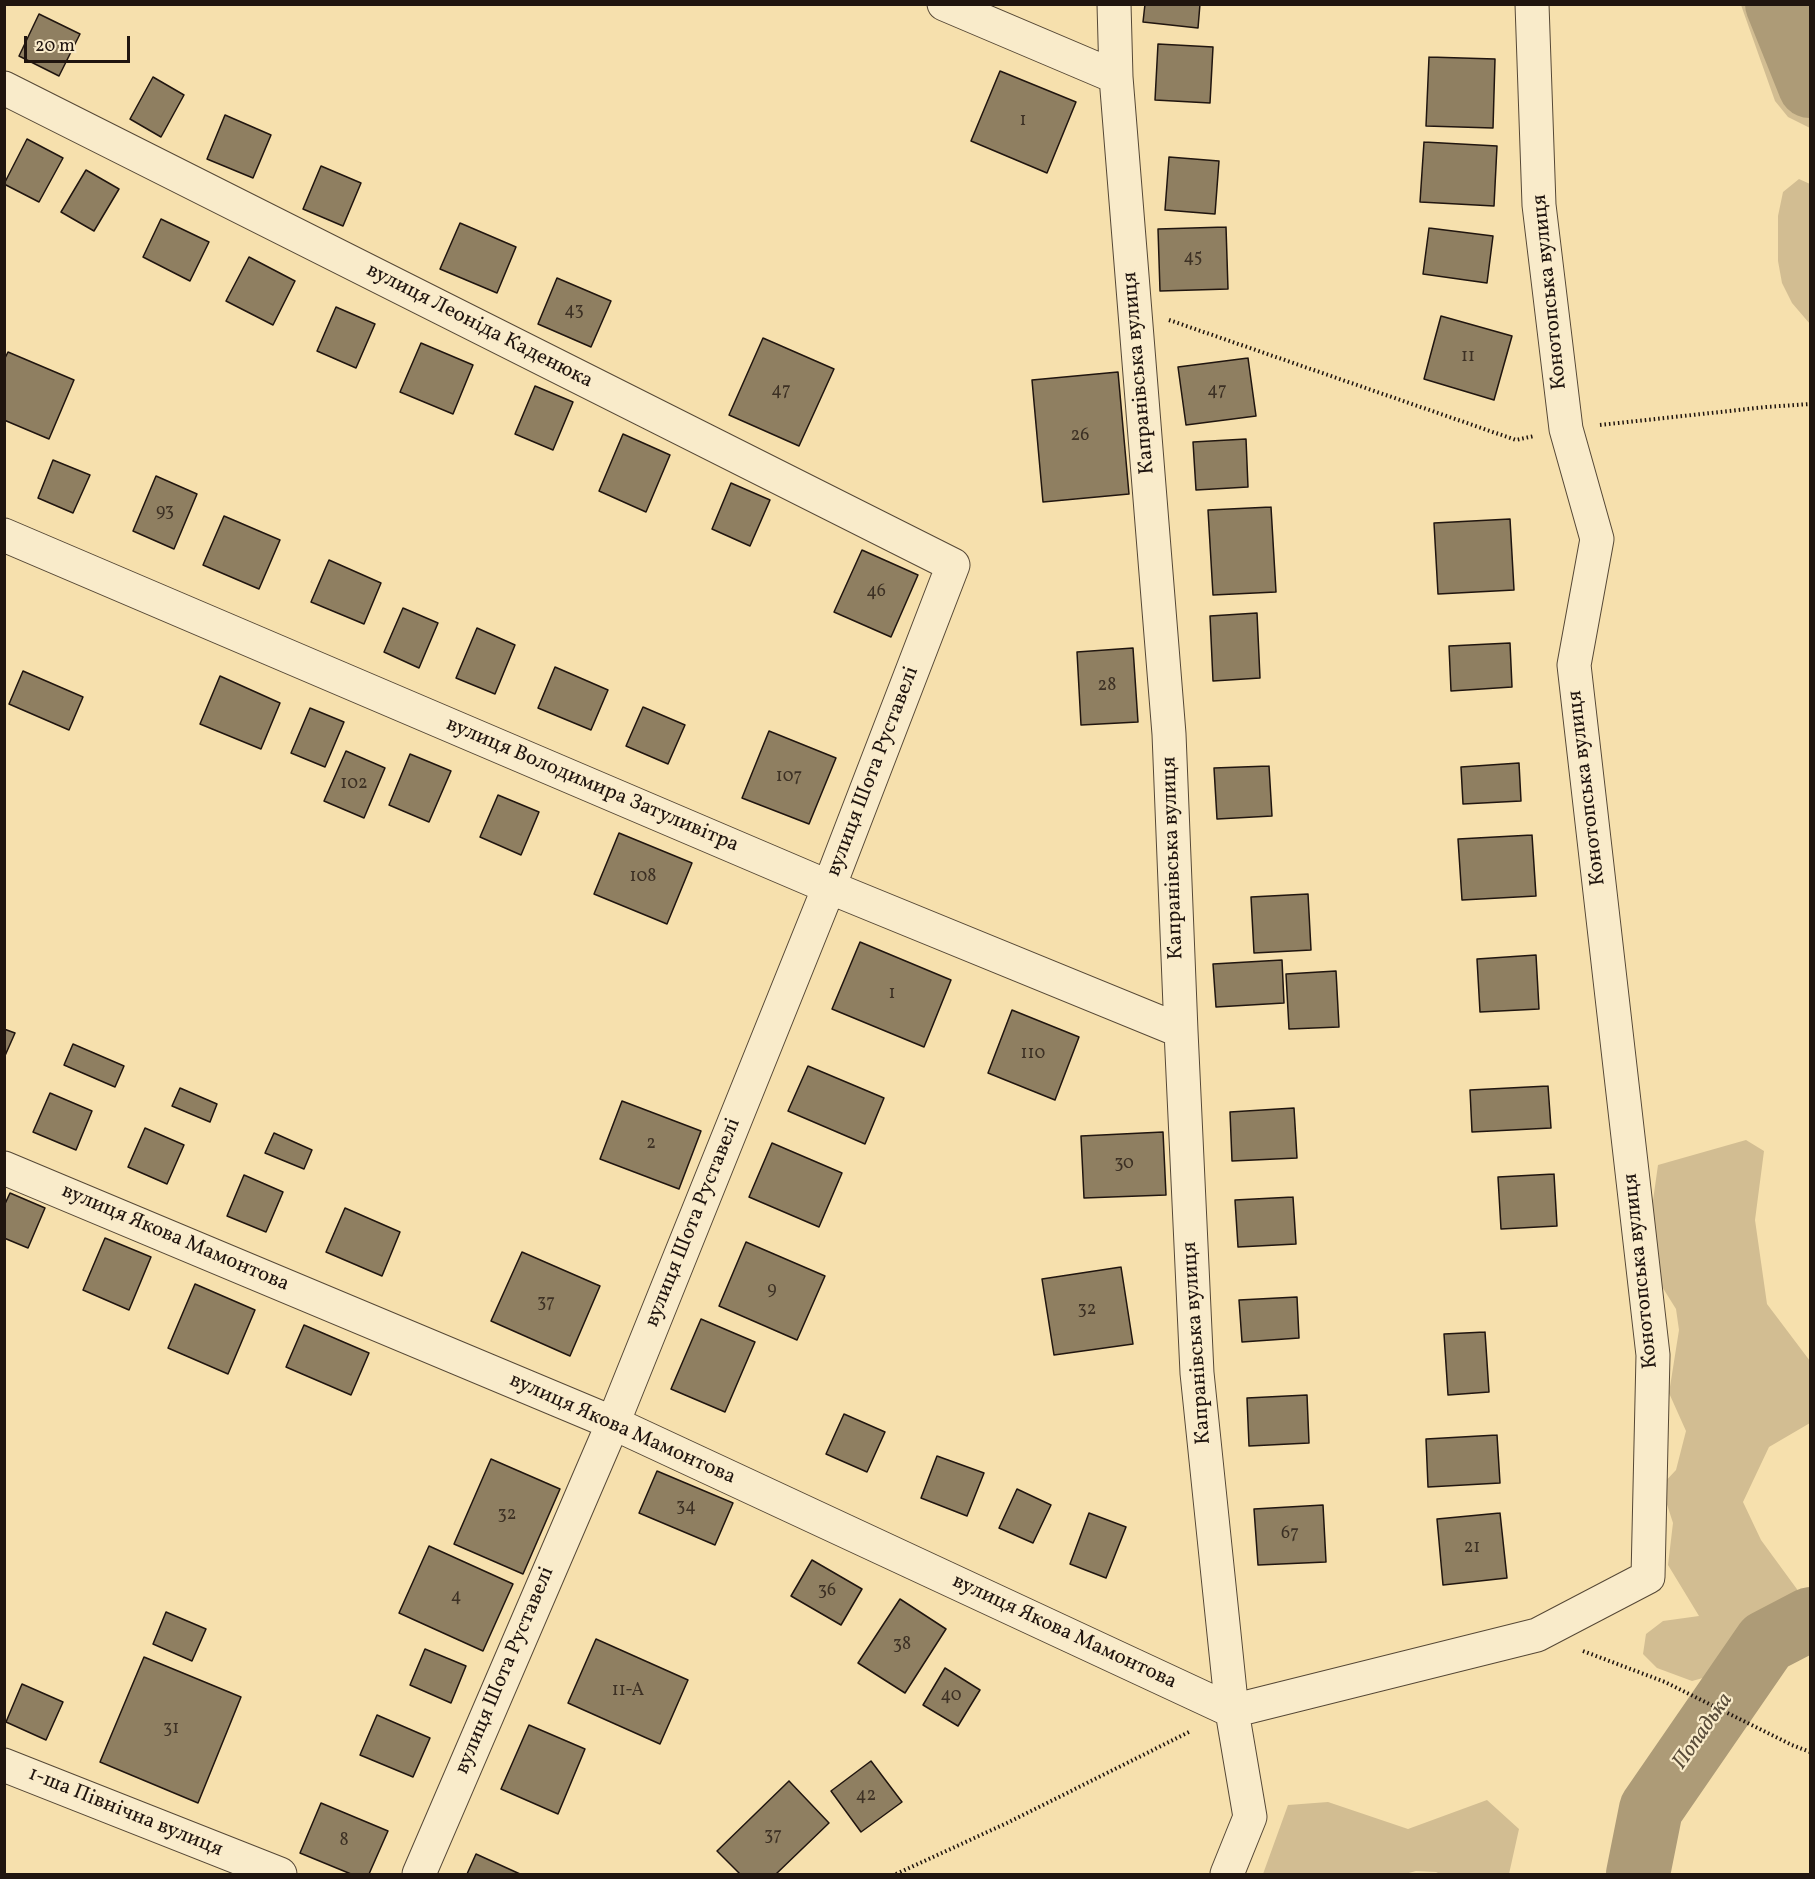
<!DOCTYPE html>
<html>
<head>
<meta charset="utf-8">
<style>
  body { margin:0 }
  #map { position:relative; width:1815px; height:1879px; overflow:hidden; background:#f6e0ad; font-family:Vollkorn,serif }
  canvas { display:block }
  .frame { position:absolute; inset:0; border:6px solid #20150f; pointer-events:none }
  .scale { position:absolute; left:24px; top:36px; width:106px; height:27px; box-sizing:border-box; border:3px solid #20150f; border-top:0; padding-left:8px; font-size:18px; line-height:21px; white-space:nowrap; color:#20150f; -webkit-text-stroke:4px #f9ebca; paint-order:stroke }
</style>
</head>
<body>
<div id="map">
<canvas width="1815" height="1879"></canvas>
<div class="frame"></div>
<div class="scale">20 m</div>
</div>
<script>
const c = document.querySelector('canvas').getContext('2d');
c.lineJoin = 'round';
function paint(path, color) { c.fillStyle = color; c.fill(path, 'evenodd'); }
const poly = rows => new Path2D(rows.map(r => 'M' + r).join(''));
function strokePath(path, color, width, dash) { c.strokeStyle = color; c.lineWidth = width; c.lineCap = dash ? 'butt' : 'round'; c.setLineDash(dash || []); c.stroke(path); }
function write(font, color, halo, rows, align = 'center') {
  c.font = font + ' Vollkorn,serif'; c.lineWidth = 4.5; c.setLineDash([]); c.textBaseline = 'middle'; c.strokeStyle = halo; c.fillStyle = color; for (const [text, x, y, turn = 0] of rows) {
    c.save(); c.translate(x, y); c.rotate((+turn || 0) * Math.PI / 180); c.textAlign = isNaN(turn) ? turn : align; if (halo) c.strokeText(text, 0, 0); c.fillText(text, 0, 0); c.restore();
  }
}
paint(poly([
  [1741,5,1810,5,1810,128,1788,117,1775,101],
  [1799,179,1810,184,1810,324,1792,303,1782,283,1778,261,1778,216,1783,192],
  [1746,1140,1764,1151,1755,1220,1767,1304,1810,1361,1810,1423,1769,1447,1743,1502,1761,1540,1810,1607,1810,1632,1772,1659,1692,1681,1657,1668,1643,1654,1646,1634,1663,1621,1699,1616,1668,1565,1673,1523,1661,1486,1676,1470,1686,1431,1669,1393,1679,1330,1676,1309,1651,1269,1649,1229,1658,1165],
  [1487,1800,1519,1829,1509,1874,1440,1874,1436,1872,1416,1871,1405,1874,1263,1874,1288,1805,1328,1802,1408,1829]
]), '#d2bd92');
strokePath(poly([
  [1777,4,1810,86],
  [1638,1874,1651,1809,1766,1642,1810,1619]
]), '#ad9b77', 64);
const building = poly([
  [1145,4,1200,4,1198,28,1143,22,1145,4],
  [39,14,80,34,59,76,19,56,39,14],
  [1158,44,1213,47,1210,103,1155,100,1158,44],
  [1429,57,1495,59,1493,128,1426,126,1429,57],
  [1000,71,1076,102,1047,173,971,141,1000,71],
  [153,77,184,95,161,137,130,119,153,77],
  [225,115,271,135,253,178,207,159,225,115],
  [27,139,63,158,39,202,4,184,27,139],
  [1424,142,1497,146,1494,206,1420,202,1424,142],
  [1169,157,1219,161,1215,214,1165,210,1169,157],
  [321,166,361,183,343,226,303,209,321,166],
  [86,170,119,189,94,231,61,212,86,170],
  [161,219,209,242,190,281,143,257,161,219],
  [460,223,516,247,497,293,440,269,460,223],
  [1226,227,1228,289,1160,291,1158,229,1226,227],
  [1429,228,1493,236,1487,283,1423,274,1429,228],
  [249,257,295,281,273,325,226,301,249,257],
  [557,278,611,301,591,347,538,324,557,278],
  [336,307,375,324,356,368,317,351,336,307],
  [1441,316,1512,336,1494,400,1424,379,1441,316],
  [763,338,834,369,799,446,729,415,763,338],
  [421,343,473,365,453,414,400,392,421,343],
  [8,352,74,380,49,439,4,420,4,360,8,352],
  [1248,358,1256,416,1186,425,1178,367,1248,358],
  [1118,372,1129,494,1043,502,1032,380,1118,372],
  [535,386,573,402,553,450,515,434,535,386],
  [623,434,670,455,646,512,599,491,623,434],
  [1246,439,1248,487,1196,490,1193,442,1246,439],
  [53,460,90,475,73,513,38,498,53,460],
  [156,476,197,494,174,549,133,531,156,476],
  [731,483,770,500,750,546,712,529,731,483],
  [1271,507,1276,592,1213,595,1208,510,1271,507],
  [224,516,280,540,259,589,203,565,224,516],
  [1510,519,1514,590,1438,594,1434,523,1510,519],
  [862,550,918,575,891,637,834,612,862,550],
  [329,560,381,583,364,624,311,602,329,560],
  [403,608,438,623,419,668,384,652,403,608],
  [1257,613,1260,678,1213,681,1210,616,1257,613],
  [477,628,515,645,495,694,456,678,477,628],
  [1510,643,1512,687,1451,691,1449,646,1510,643],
  [1133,648,1138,722,1081,725,1077,652,1133,648],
  [555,667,608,690,591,730,538,708,555,667],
  [23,671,83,697,69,730,9,704,23,671],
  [220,676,280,703,261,749,200,724,220,676],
  [643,707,685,725,668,764,626,746,643,707],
  [310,708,344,722,325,767,291,753,310,708],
  [769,731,836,758,809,824,742,798,769,731],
  [346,751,385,768,364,818,324,801,346,751],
  [410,754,451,771,429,822,389,805,410,754],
  [1519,763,1521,801,1463,804,1461,767,1519,763],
  [1269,766,1272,816,1217,819,1214,768,1269,766],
  [498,795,539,812,521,855,480,837,498,795],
  [619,833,692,863,667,924,594,894,619,833],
  [1532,835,1536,896,1462,900,1458,839,1532,835],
  [1308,894,1311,950,1254,953,1251,897,1308,894],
  [860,942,951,980,924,1047,832,1009,860,942],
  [1536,955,1539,1009,1480,1012,1477,959,1536,955],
  [1282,960,1284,1003,1216,1007,1213,964,1282,960],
  [1336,971,1339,1027,1289,1029,1286,974,1336,971],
  [1012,1010,1079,1037,1055,1100,988,1073,1012,1010],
  [4,1029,15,1033,4,1058,4,1029],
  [73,1044,124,1066,115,1087,64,1065,73,1044],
  [808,1066,884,1098,865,1144,788,1111,808,1066],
  [1548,1086,1551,1128,1472,1132,1470,1090,1548,1086],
  [180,1088,217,1104,210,1122,172,1106,180,1088],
  [50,1093,92,1111,76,1150,33,1132,50,1093],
  [622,1101,701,1131,679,1189,600,1159,622,1101],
  [1294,1108,1297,1158,1232,1161,1230,1112,1294,1108],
  [145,1128,184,1145,167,1184,128,1167,145,1128],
  [1163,1132,1166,1195,1084,1198,1081,1136,1163,1132],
  [274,1133,312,1150,304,1169,265,1153,274,1133],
  [772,1143,842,1173,819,1227,749,1197,772,1143],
  [1554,1174,1557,1226,1501,1229,1498,1177,1554,1174],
  [244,1175,283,1192,266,1232,227,1216,244,1175],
  [10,1193,45,1208,28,1248,4,1238,4,1206,10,1193],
  [1293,1197,1296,1244,1238,1247,1235,1200,1293,1197],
  [345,1208,400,1232,382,1276,326,1252,345,1208],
  [105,1238,151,1257,129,1310,83,1290,105,1238],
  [746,1242,825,1276,797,1340,719,1306,746,1242],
  [522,1252,600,1286,570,1356,491,1321,522,1252],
  [1121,1267,1133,1344,1054,1355,1042,1279,1121,1267],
  [195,1284,255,1310,228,1374,168,1348,195,1284],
  [1297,1297,1299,1338,1242,1342,1239,1300,1297,1297],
  [701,1319,755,1342,725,1412,671,1389,701,1319],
  [304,1325,369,1353,351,1395,286,1367,304,1325],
  [1485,1332,1489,1392,1448,1395,1444,1334,1485,1332],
  [1307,1395,1309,1443,1249,1446,1247,1398,1307,1395],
  [844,1414,885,1432,867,1472,826,1454,844,1414],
  [1497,1435,1500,1483,1428,1487,1426,1439,1497,1435],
  [937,1456,984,1473,967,1516,921,1498,937,1456],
  [491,1459,560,1489,523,1574,454,1544,491,1459],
  [657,1471,733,1503,715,1545,639,1513,657,1471],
  [1017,1489,1051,1505,1033,1543,999,1528,1017,1489],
  [1323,1505,1326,1562,1258,1565,1254,1509,1323,1505],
  [1089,1513,1126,1527,1106,1578,1070,1564,1089,1513],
  [1500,1513,1507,1578,1443,1585,1437,1519,1500,1513],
  [429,1546,513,1584,483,1651,399,1613,429,1546],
  [812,1560,862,1589,841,1625,791,1596,812,1560],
  [900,1599,946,1629,905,1693,858,1663,900,1599],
  [166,1612,206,1629,192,1661,153,1644,166,1612],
  [596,1639,688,1680,660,1744,568,1703,596,1639],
  [425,1649,466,1666,451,1703,410,1685,425,1649],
  [144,1657,241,1697,198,1803,100,1762,144,1657],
  [945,1668,980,1690,958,1726,923,1705,945,1668],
  [22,1684,63,1702,46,1740,6,1722,22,1684],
  [377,1715,430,1738,413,1777,360,1755,377,1715],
  [529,1725,585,1749,558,1814,501,1789,529,1725],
  [871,1761,902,1802,861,1832,831,1791,871,1761],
  [789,1781,829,1823,776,1874,740,1874,717,1851,789,1781],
  [321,1803,388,1831,369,1874,351,1874,300,1853,321,1803],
  [476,1854,520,1874,467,1874,476,1854]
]);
paint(building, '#8f7f61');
strokePath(building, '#20150f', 1.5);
const street = poly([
  [944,4,1116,77],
  [1114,4,1116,77,1169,734,1181,1031,1197,1373,1232,1711,1250,1817,1227,1874],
  [4,88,953,565,829,887,613,1423,419,1874],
  [4,535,829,887,1181,1031],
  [4,1168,613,1423,1232,1711],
  [1232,1711,1537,1635,1648,1577,1653,1355,1574,665,1597,539,1566,429,1539,205,1532,4],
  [4,1765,280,1874]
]);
strokePath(street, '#564836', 35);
strokePath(poly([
  [1169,320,1516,440,1534,436],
  [1600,425,1766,407,1810,404],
  [1583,1651,1665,1682,1792,1745,1810,1752],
  [896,1874,1007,1823,1191,1731]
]), '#20150f', 4, [1.5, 3]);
strokePath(street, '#f9ebca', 33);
write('18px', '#3c3024', null, [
  ["1",1023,122],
  ["45",1193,259],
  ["43",574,312],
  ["11",1468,358],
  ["47",781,392],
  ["47",1217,392],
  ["26",1080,437],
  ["93",165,513],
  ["46",876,593],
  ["28",1107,687],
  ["107",789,778],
  ["102",354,785],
  ["108",643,878],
  ["1",892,995],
  ["110",1033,1055],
  ["2",651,1145],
  ["30",1124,1165],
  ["9",772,1291],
  ["37",546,1304],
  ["32",1087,1311],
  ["34",686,1508],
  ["32",507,1516],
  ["67",1290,1535],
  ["21",1472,1549],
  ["36",827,1592],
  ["4",456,1598],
  ["38",902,1646],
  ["11-А",628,1692],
  ["40",951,1697],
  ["31",171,1730],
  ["42",866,1797],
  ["37",773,1837],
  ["8",344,1842]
]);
write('21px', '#20150f', '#f9ebca', [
  ["Конотопська вулиця",1551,292,-96],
  ["вулиця Леоніда Каденюка",479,327,27],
  ["Капранівська вулиця",1140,373,-95],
  ["вулиця Шота Руставелі",874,772,-69],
  ["вулиця Володимира Затуливітра",592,786,23],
  ["Конотопська вулиця",1588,788,-97],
  ["Капранівська вулиця",1174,858,-92],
  ["вулиця Шота Руставелі",694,1223,-68],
  ["вулиця Якова Мамонтова",175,1239,23],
  ["Конотопська вулиця",1642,1271,-96],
  ["Капранівська вулиця",1198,1343,-94],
  ["вулиця Якова Мамонтова",622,1430,24],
  ["вулиця Якова Мамонтова",1064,1633,25],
  ["вулиця Шота Руставелі",506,1671,-67],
  ["1-ша Північна вулиця",125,1813,22]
]);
write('italic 22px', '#584b39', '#f9ebca', [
  ["Попадька",1704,1732,-55]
]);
</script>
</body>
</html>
